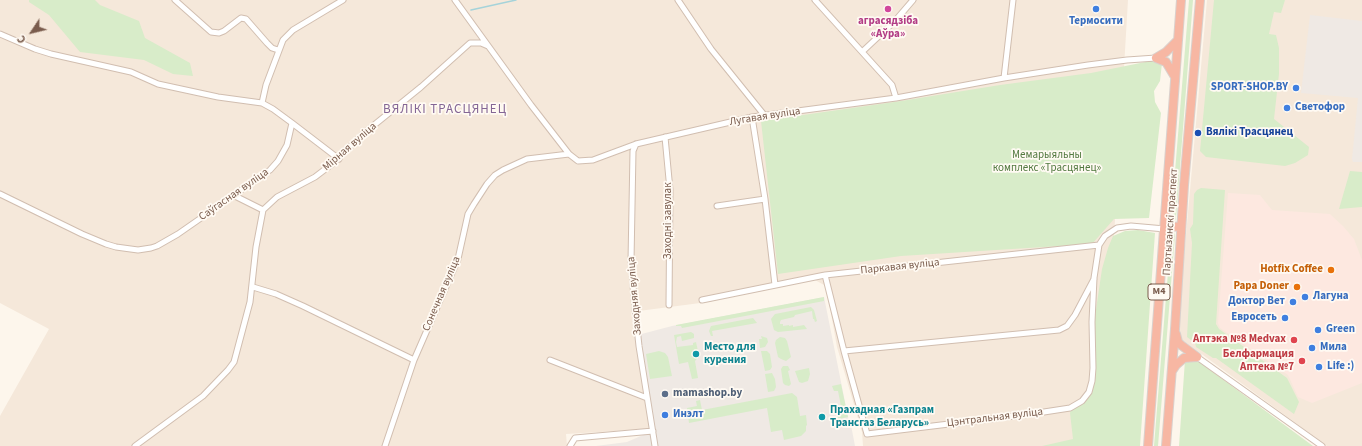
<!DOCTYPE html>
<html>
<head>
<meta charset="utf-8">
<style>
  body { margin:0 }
  #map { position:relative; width:1362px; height:446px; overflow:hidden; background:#fdf6ec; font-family:"Source Sans 3",sans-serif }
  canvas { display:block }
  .north { position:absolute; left:12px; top:12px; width:40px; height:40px; -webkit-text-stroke:3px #fffaf3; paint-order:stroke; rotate:235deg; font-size:11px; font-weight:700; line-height:16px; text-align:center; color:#7a5c4d }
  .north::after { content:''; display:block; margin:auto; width:14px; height:18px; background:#7a5c4d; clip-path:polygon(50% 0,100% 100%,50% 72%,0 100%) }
</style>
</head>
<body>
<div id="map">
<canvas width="1362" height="446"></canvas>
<div class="north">С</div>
</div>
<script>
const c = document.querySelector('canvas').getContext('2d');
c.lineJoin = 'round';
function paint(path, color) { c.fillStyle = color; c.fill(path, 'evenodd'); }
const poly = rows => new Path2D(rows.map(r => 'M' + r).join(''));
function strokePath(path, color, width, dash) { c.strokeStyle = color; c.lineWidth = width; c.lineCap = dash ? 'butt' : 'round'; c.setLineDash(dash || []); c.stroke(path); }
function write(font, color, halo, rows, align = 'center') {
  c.font = font + ' "Source Sans 3",sans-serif'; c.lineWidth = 3.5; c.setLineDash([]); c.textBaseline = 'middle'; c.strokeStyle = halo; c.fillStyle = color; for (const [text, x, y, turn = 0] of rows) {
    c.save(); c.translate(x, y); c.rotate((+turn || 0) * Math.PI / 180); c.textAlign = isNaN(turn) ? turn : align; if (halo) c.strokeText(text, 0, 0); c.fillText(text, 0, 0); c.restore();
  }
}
paint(poly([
  [0,0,1128,0,1103,423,1066,446,863,446,862,432,837,347,826,286,813,279,708,302,631,312,650,429,566,434,567,446,0,446,0,416,49,329,0,303],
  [1207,0,1362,0,1362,446,1327,446,1177,336]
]), '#f5e8da');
paint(poly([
  [1228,193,1260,195,1272,210,1330,214,1343,226,1354,239,1362,260,1362,383,1312,403,1298,397,1288,375,1220,328,1218,323]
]), '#fde8e0');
paint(poly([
  [1310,15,1362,21,1362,162,1353,162,1352,159,1358,98,1301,93],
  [824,297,848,417,851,425,855,446,596,446,627,442,650,432,634,336,672,326]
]), '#efe9e4');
paint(poly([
  [29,0,95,0,100,5,139,21,145,38,190,63,193,76,173,74,144,60,80,52,49,15,29,2],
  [1189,0,1193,0,1176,218,1175,221,1173,219,1176,192,1174,184],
  [1214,0,1285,0,1281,13,1274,12,1269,34,1276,35,1279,48,1279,74,1274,119,1309,147,1308,155,1295,163,1285,166,1206,157,1200,151],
  [1150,61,1158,61,1162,63,1160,81,1154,91,1155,102,1161,113,1149,218,1114,219,1092,244,901,256,778,274,761,121,901,101,1000,85,1091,73],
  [1350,171,1362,172,1362,207,1339,209],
  [1201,188,1225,190,1216,324,1219,329,1287,378,1299,402,1294,414,1216,358,1213,358,1196,347,1195,343,1187,337,1192,243,1190,229,1193,224,1194,194,1197,190],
  [1173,229,1175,235,1158,446,1154,446,1171,235,1171,230],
  [1138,230,1155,233,1140,446,1042,446,1073,439,1070,413,1071,410,1089,397,1092,391,1095,375,1094,323,1102,269,1108,248,1113,236,1125,231],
  [824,297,824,301,682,328,681,326,676,326,676,325],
  [811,307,814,310,817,321,815,322,814,319,813,319,812,311,795,315,794,317,781,320,780,322,780,324,783,324,783,326,789,325,789,326,793,325,793,327,804,325,807,329,778,332,774,330,771,319,775,314],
  [753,318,757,323,712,331,713,336,711,336,709,331,711,326],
  [691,332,694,334,694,338,682,341,681,336,677,337,676,342,677,347,693,345,693,343,696,342,699,356,695,361,698,378,692,379,688,362,679,364,674,335],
  [761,336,767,338,768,342,765,347,760,348,759,339,762,339],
  [780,337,785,338,787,341,791,357,786,361,781,359,778,357,775,343,776,340],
  [659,351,665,353,668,357,672,376,650,379,646,354],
  [761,351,767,351,770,354,772,367,770,370,765,371],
  [1191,359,1198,361,1313,446,1179,446,1185,360],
  [783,366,788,366,790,370,788,371,791,384,789,386,785,385,783,383,781,369],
  [809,368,810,374,808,381,802,383,799,382,795,371],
  [772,373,775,379,776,387,774,391,768,392,765,374],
  [841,384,848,417,838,419,837,415,842,414,840,401,838,391,834,391,832,386],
  [792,393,797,397,800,416,806,415,807,425,806,426,806,431,801,436,784,440,782,430,771,432,767,408,689,423,687,408,697,406,696,401,700,400,702,410]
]), '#d8ecc9');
strokePath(poly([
  [471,10,516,0]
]), '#a5d3da', 1.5);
const minor = poly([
  [175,0,211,32,219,33,224,31,241,18,246,19,267,43,272,48,278,50],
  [455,0,531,105,569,154,578,161,593,160,636,144,752,117,896,98,1004,78,1088,65,1127,60,1156,58],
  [678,0,711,49,765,116],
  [815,0,892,85,896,98],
  [0,34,35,49,51,54,131,72,158,84,218,97,262,103,273,109,292,123,287,145,278,161,270,170,178,234,157,246,151,248,138,250,116,247,106,244,82,234,0,194],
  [863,51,895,21,913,0],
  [1004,78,1013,0],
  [262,103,266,85,283,40,293,30,343,0],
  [752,117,765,199,775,285],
  [292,123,339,159],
  [665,137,670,190,669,305],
  [636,144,633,151,631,261,635,309,639,346,655,446],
  [235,196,263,210],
  [717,206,765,199],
  [825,275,844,351,867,434,1031,414,1070,408,1082,401,1089,392,1092,381,1093,368,1092,322,1094,278,1099,245,1105,236,1117,228,1131,226,1165,229],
  [253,287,276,294,303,306,414,360],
  [702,300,825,275,1099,245],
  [844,351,1059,330,1067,326,1075,315,1094,279],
  [1197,357,1322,446],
  [550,360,647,398],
  [135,446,203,396,228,370,234,362,250,302,256,247,263,210,277,197,315,177,332,164,363,134,421,87,470,43,481,43,488,46],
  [385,446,414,360,458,259,468,214,474,204,487,184,495,175,503,170,527,159,569,154],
  [570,446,575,438,653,431]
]);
const highway = poly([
  [1156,58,1166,62,1175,77],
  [1156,58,1166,52,1178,40],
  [1165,226,1181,227],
  [1176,334,1178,342,1181,345,1197,357],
  [1172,371,1176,365,1184,358,1197,357],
  [1148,446,1181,0],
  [1166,446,1175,329,1184,185,1200,0]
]);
strokePath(minor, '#d1beb0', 7);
strokePath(highway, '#dad1cd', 10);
strokePath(minor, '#fff', 5);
strokePath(highway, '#f7b7a3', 8);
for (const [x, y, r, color] of [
  [888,9,4,"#d1479c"],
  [1096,9,4,"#3f7fe0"],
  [1296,88,4,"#3f7fe0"],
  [1287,108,4,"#3f7fe0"],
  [1198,133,4,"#1a4fb4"],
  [1331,270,4,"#e8710a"],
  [1297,287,4,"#e8710a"],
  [1305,297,4,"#3f7fe0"],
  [1293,302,4,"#3f7fe0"],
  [1285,318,4,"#3f7fe0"],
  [1318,330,4,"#3f7fe0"],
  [1294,340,4,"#e0444e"],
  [1312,348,4,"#3f7fe0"],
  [696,354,4,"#0f9aa8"],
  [1302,361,4,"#e0444e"],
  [1319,367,4,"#3f7fe0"],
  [665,394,4,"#5c6f8a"],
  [665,415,4,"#3f7fe0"],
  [822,417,4,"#0f9aa8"]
]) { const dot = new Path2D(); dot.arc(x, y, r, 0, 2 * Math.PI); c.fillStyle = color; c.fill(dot); strokePath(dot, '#fffaf3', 1.5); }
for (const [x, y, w] of [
  [1159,292,22]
]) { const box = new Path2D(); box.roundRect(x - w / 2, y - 8, w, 16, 3); c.fillStyle = '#fffaf3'; c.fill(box); strokePath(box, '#7a5c4d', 1); }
write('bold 10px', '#7a5c4d', null, [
  ["М4",1159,292]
]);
write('bold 11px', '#b23c85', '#fffaf3', [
  ["аграсядзіба",888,22],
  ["«Аўра»",888,35]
]);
write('bold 11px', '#366cbe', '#fffaf3', [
  ["Термосити",1096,22,"center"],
  ["SPORT-SHOP.BY",1288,88,"right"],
  ["Светофор",1295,108],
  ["Лагуна",1313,297],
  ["Доктор Вет",1285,302,"right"],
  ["Евросеть",1277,318,"right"],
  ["Green",1326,330],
  ["Мила",1320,348],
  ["Life :)",1327,367],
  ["Инэлт",673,415]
], 'left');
write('11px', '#7a5c4d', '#fffaf3', [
  ["Лугавая вуліца",765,117,-9],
  ["Мірная вуліца",350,147,-41],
  ["Саўгасная вуліца",234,195,-35],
  ["Заходні завулак",669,221,-90],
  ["Партызанскі праспект",1171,222,-86],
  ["Паркавая вуліца",900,267,-6],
  ["Сонечная вуліца",442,294,-67],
  ["Заходняя вуліца",635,296,-95],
  ["Цэнтральная вуліца",995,418,-7]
]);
write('bold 11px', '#164399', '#fffaf3', [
  ["Вялікі Трасцянец",1206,133]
], 'left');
write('11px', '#537a41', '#fffaf3', [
  ["Мемарыяльны",1047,156],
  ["комплекс «Трасцянец»",1047,169]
]);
write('bold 11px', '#c56008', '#fffaf3', [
  ["Hotfix Coffee",1323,270],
  ["Papa Doner",1289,287]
], 'right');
write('bold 11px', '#be3a42', '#fffaf3', [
  ["Аптэка №8 Medvax",1286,340],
  ["Белфармация",1294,355],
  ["Аптека №7",1294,368]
], 'right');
write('bold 11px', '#0d838f', '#fffaf3', [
  ["Место для",704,348],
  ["курения",704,361],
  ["Прахадная «Газпрам",830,411],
  ["Трансгаз Беларусь»",830,424]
], 'left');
write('bold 11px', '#4e5e75', '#fffaf3', [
  ["mamashop.by",673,394]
], 'left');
c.letterSpacing = '1px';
write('13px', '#846695', '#fffaf3', [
  ["ВЯЛІКІ ТРАСЦЯНЕЦ",445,110]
]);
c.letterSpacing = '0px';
</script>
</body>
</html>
